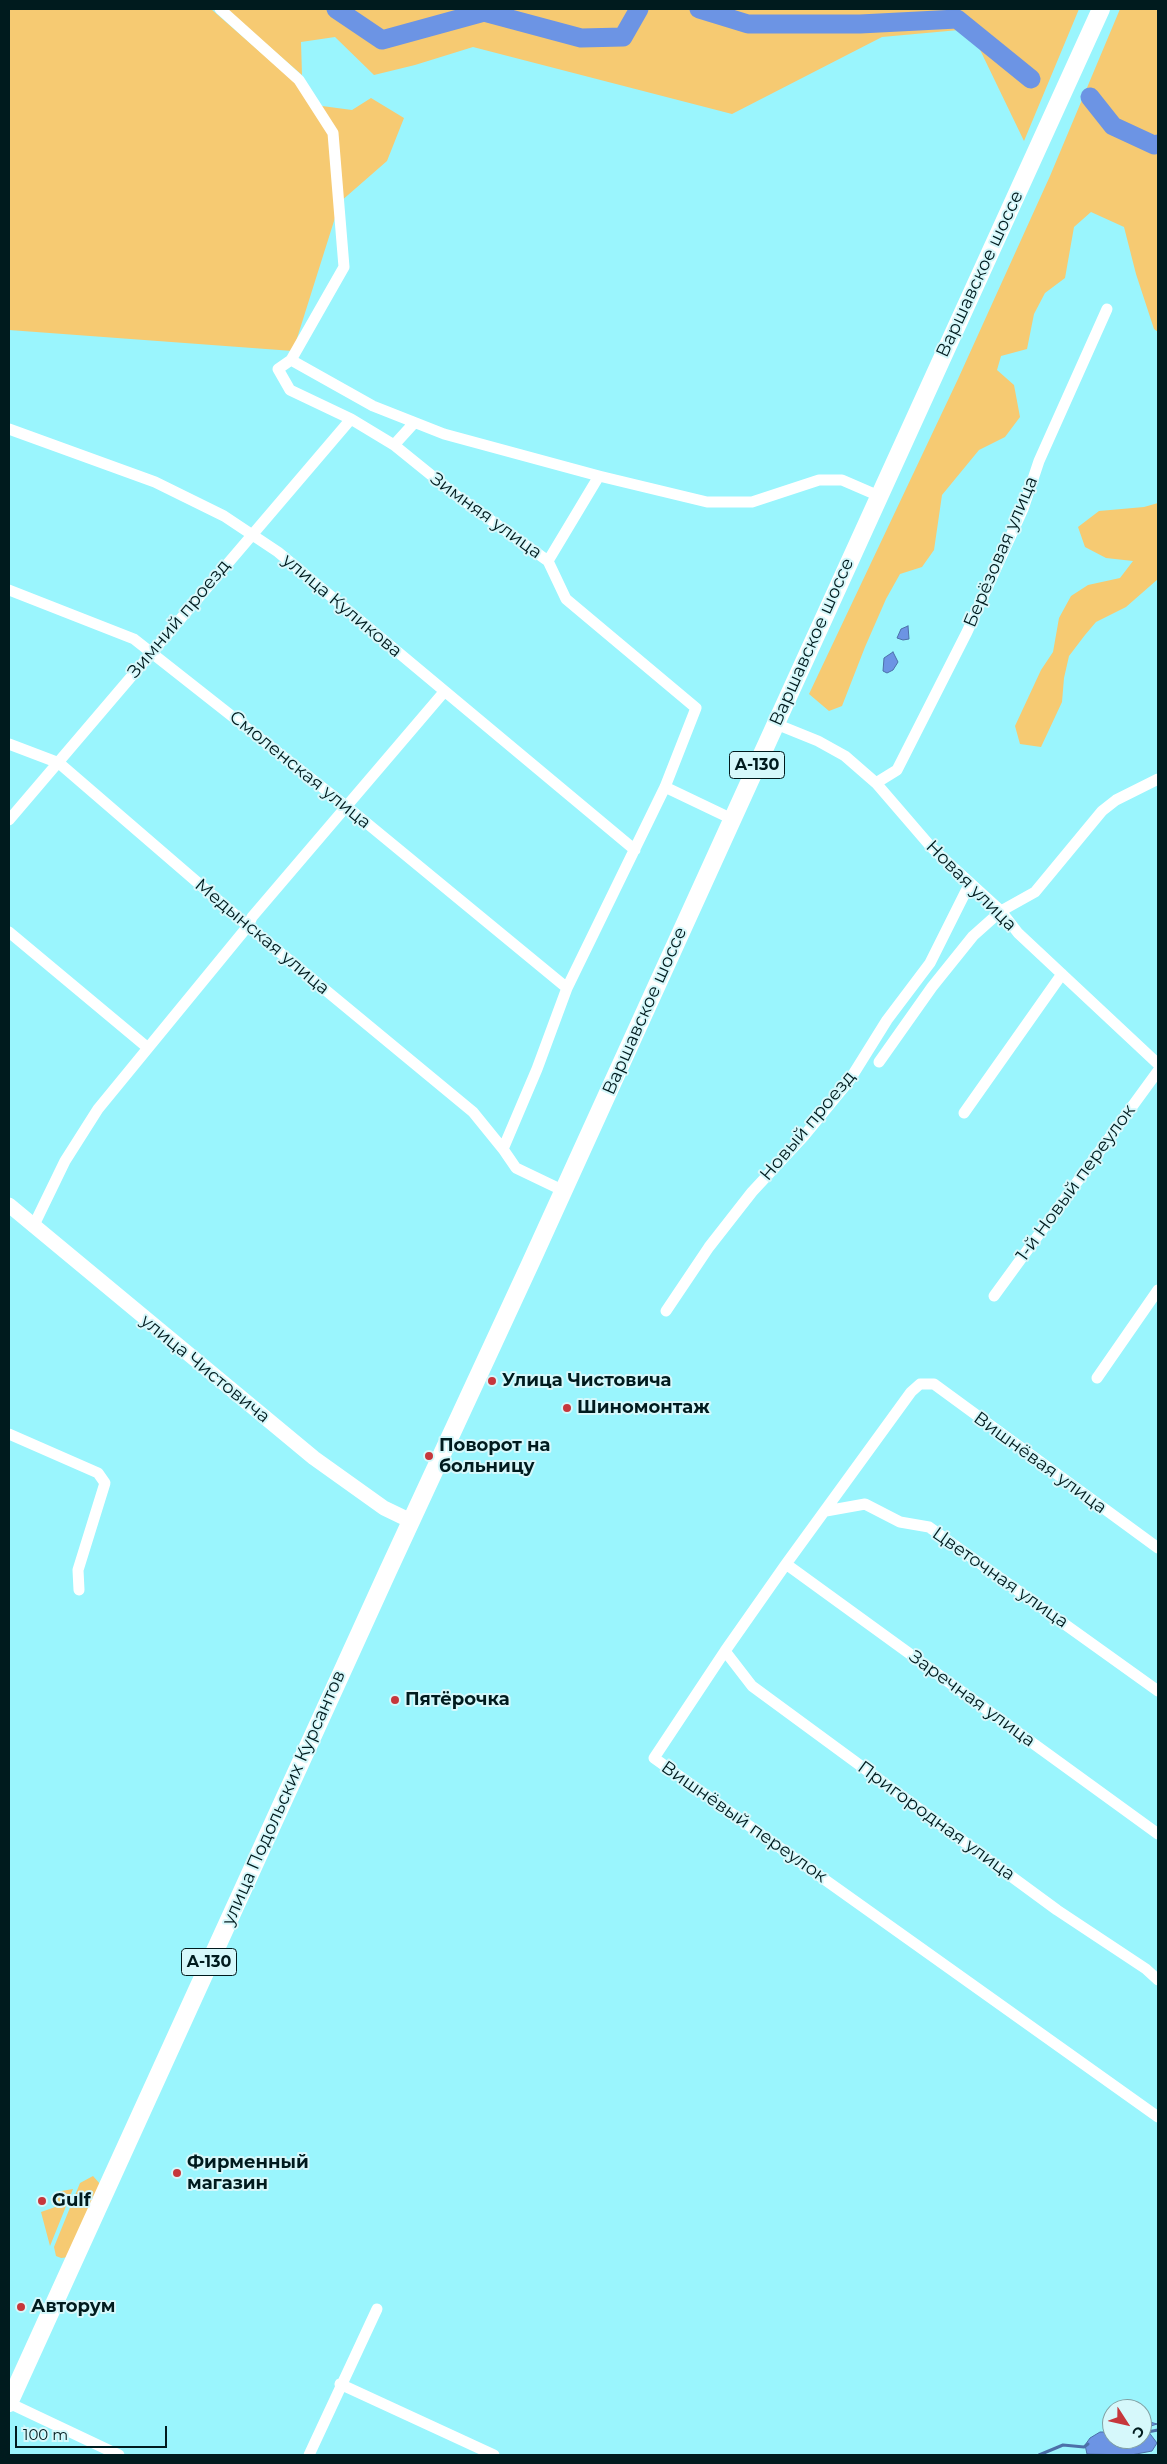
<!DOCTYPE html>
<html>
<head>
<meta charset="utf-8">
<style>
  body { margin:0 }
  #map { position:relative; width:1167px; height:2464px; overflow:hidden; background:#9af5fd; font-family:Montserrat,sans-serif }
  canvas { display:block }
  .frame { position:absolute; inset:0; border:10px solid #001b1e; pointer-events:none }
  .north { position:absolute; left:1102px; top:2399px; width:50px; height:50px; box-sizing:border-box; background:#d6f8fb; border:1px solid #80a0a3; border-radius:50%; rotate:125deg; font-size:14px; font-weight:700; line-height:20px; text-align:center; color:#001b1e }
  .north::after { content:''; display:block; margin:auto; width:18px; height:22px; background:#c6373c; clip-path:polygon(50% 0,100% 100%,50% 72%,0 100%) }
  .scale { position:absolute; left:15px; top:2426px; width:152px; height:22px; box-sizing:border-box; border:2px solid #001b1e; border-top:0; padding-left:6px; font-size:15px; line-height:18px; white-space:nowrap; color:#001b1e; -webkit-text-stroke:4px #d6f8fb; paint-order:stroke }
</style>
</head>
<body>
<div id="map">
<canvas width="1167" height="2464"></canvas>
<div class="frame"></div>
<div class="north">С</div>
<div class="scale">100 m</div>
</div>
<script>
const c = document.querySelector('canvas').getContext('2d');
c.lineJoin = 'round';
function paint(path, color) { c.fillStyle = color; c.fill(path, 'evenodd'); }
const poly = rows => new Path2D(rows.map(r => 'M' + r).join(''));
function strokePath(path, color, width, dash) { c.strokeStyle = color; c.lineWidth = width; c.lineCap = dash ? 'butt' : 'round'; c.setLineDash(dash || []); c.stroke(path); }
function write(font, color, halo, rows, align = 'center') {
  c.font = font + ' Montserrat,sans-serif'; c.lineWidth = 4; c.setLineDash([]); c.textBaseline = 'middle'; c.strokeStyle = halo; c.fillStyle = color; for (const [text, x, y, turn = 0] of rows) {
    c.save(); c.translate(x, y); c.rotate((+turn || 0) * Math.PI / 180); c.textAlign = isNaN(turn) ? turn : align; if (halo) c.strokeText(text, 0, 0); c.fillText(text, 0, 0); c.restore();
  }
}
paint(poly([
  [9,9,211,9,322,106,352,110,371,98,404,118,387,161,340,202,293,351,9,330],
  [226,9,1079,9,1024,141,970,29,882,37,732,114,473,47,415,65,374,75,335,37,301,42,302,75],
  [1120,9,1158,9,1158,332,1154,329,1136,274,1124,227,1091,212,1074,227,1065,278,1045,293,1034,314,1027,349,1001,356,997,370,1014,385,1020,417,1005,437,979,450,942,495,934,550,922,567,900,574,886,599,865,647,842,706,829,711,809,694,958,379,1050,176],
  [1158,503,1158,579,1126,607,1096,622,1085,635,1069,656,1064,678,1062,702,1041,747,1020,744,1015,726,1041,670,1053,652,1059,618,1071,596,1088,585,1120,578,1133,561,1106,558,1085,547,1078,527,1099,511,1144,507],
  [93,2176,101,2185,70,2257,61,2258,56,2256,54,2247,80,2183],
  [73,2189,50,2246,41,2212,58,2206,56,2192]
]), '#f6ca72');
const water = poly([
  [908,626,909,639,903,640,897,638,901,629,908,626],
  [893,652,898,662,893,670,887,673,883,671,884,658,893,652],
  [1150,2422,1157,2424,1151,2426,1148,2431,1157,2443,1152,2451,1131,2455,1087,2454,1085,2445,1090,2438,1100,2432,1112,2432,1112,2439,1142,2439,1142,2425,1150,2422]
]);
paint(water, '#6c94e4');
strokePath(water, '#4c70a9', 1);
strokePath(poly([
  [1142,2433,1158,2430],
  [1039,2455,1063,2445,1084,2447,1088,2444]
]), '#4c70a9', 3);
strokePath(poly([
  [336,9,382,40,484,12,581,38,623,37,639,9],
  [699,9,748,24,860,24,957,19,1031,79],
  [1090,97,1113,126,1154,145,1158,144]
]), '#6c94e4', 19);
strokePath(poly([
  [220,9,299,80,333,133,344,267,291,360],
  [9,429,155,482,224,516,278,552,635,850],
  [394,445,414,423],
  [548,561,599,476],
  [9,590,134,639,346,806,567,988],
  [776,724,818,741,845,756,876,783,932,848,1001,911,1018,933,1158,1064],
  [9,744,59,763,248,926,473,1112,503,1149],
  [876,783,897,770,967,632,1023,509,1039,461,1107,309],
  [665,787,732,819],
  [9,820,351,419],
  [9,932,148,1048],
  [879,1062,932,987,973,936,1001,911,1035,892,1102,811,1116,800,1158,779],
  [964,1113,1062,974],
  [564,1191,516,1168,503,1149,537,1069,567,988,665,787,696,708,566,599,548,561,457,496,394,445,351,419,290,390,278,369,291,360,373,406,444,434,599,476,707,502,752,502,819,480,842,480,879,496],
  [33,1227,65,1161,98,1109,248,926,252,917,444,692],
  [994,1296,1158,1071],
  [666,1311,709,1247,752,1192,804,1136,849,1081,887,1020,930,963,970,883],
  [1097,1378,1158,1290],
  [9,1434,98,1473,105,1483,78,1570,79,1590],
  [826,1511,865,1504,900,1522,929,1527,1158,1691],
  [1158,1548,934,1384,920,1384,911,1392,786,1564,725,1651,654,1758,1158,2117],
  [786,1564,1158,1834],
  [725,1651,752,1686,1057,1910,1146,1969,1158,1980],
  [340,2384,494,2455],
  [9,2403,119,2455],
  [309,2455,377,2309]
]), '#fff', 11);
strokePath(poly([
  [9,1205,314,1458,384,1508,411,1521]
]), '#fff', 15);
strokePath(poly([
  [9,2403,387,1573,531,1262,1101,9]
]), '#fff', 18);
for (const [x, y, r, color] of [
  [492,1381,5,"#c6373c"],
  [567,1408,5,"#c6373c"],
  [429,1456,5,"#c6373c"],
  [395,1700,5,"#c6373c"],
  [177,2173,5,"#c6373c"],
  [42,2201,5,"#c6373c"],
  [21,2307,5,"#c6373c"]
]) { const dot = new Path2D(); dot.arc(x, y, r, 0, 2 * Math.PI); c.fillStyle = color; c.fill(dot); strokePath(dot, '#d6f8fb', 2); }
for (const [x, y, w] of [
  [757,765,55],
  [209,1962,55]
]) { const box = new Path2D(); box.roundRect(x - w / 2, y - 13.5, w, 27, 4); c.fillStyle = '#d6f8fb'; c.fill(box); strokePath(box, '#001b1e', 1); }
write('bold 16px', '#001b1e', null, [
  ["А-130",757,765],
  ["А-130",209,1962]
]);
write('18px', '#001b1e', '#d6f8fb', [
  ["Варшавское шоссе",980,274,-65],
  ["Зимняя улица",486,516,36],
  ["Берёзовая улица",1001,552,-67],
  ["улица Куликова",342,606,40],
  ["Зимний проезд",179,619,-50],
  ["Варшавское шоссе",812,642,-66],
  ["Смоленская улица",300,770,39],
  ["Новая улица",971,886,45],
  ["Медынская улица",262,937,40],
  ["Варшавское шоссе",645,1011,-66],
  ["Новый проезд",808,1126,-50],
  ["1-й Новый переулок",1076,1183,-54],
  ["улица Чистовича",205,1369,39],
  ["Вишнёвая улица",1040,1463,36],
  ["Цветочная улица",1000,1578,35],
  ["Заречная улица",972,1699,36],
  ["улица Подольских Курсантов",284,1798,-66],
  ["Пригородная улица",936,1821,36],
  ["Вишнёвый переулок",744,1822,35]
]);
write('bold 18px', '#001b1e', '#d6f8fb', [
  ["Улица Чистовича",502,1381],
  ["Шиномонтаж",577,1408],
  ["Поворот на",439,1446],
  ["больницу",439,1467],
  ["Пятёрочка",405,1700],
  ["Фирменный",187,2163],
  ["магазин",187,2184],
  ["Gulf",52,2201],
  ["Авторум",31,2307]
], 'left');
</script>
</body>
</html>
